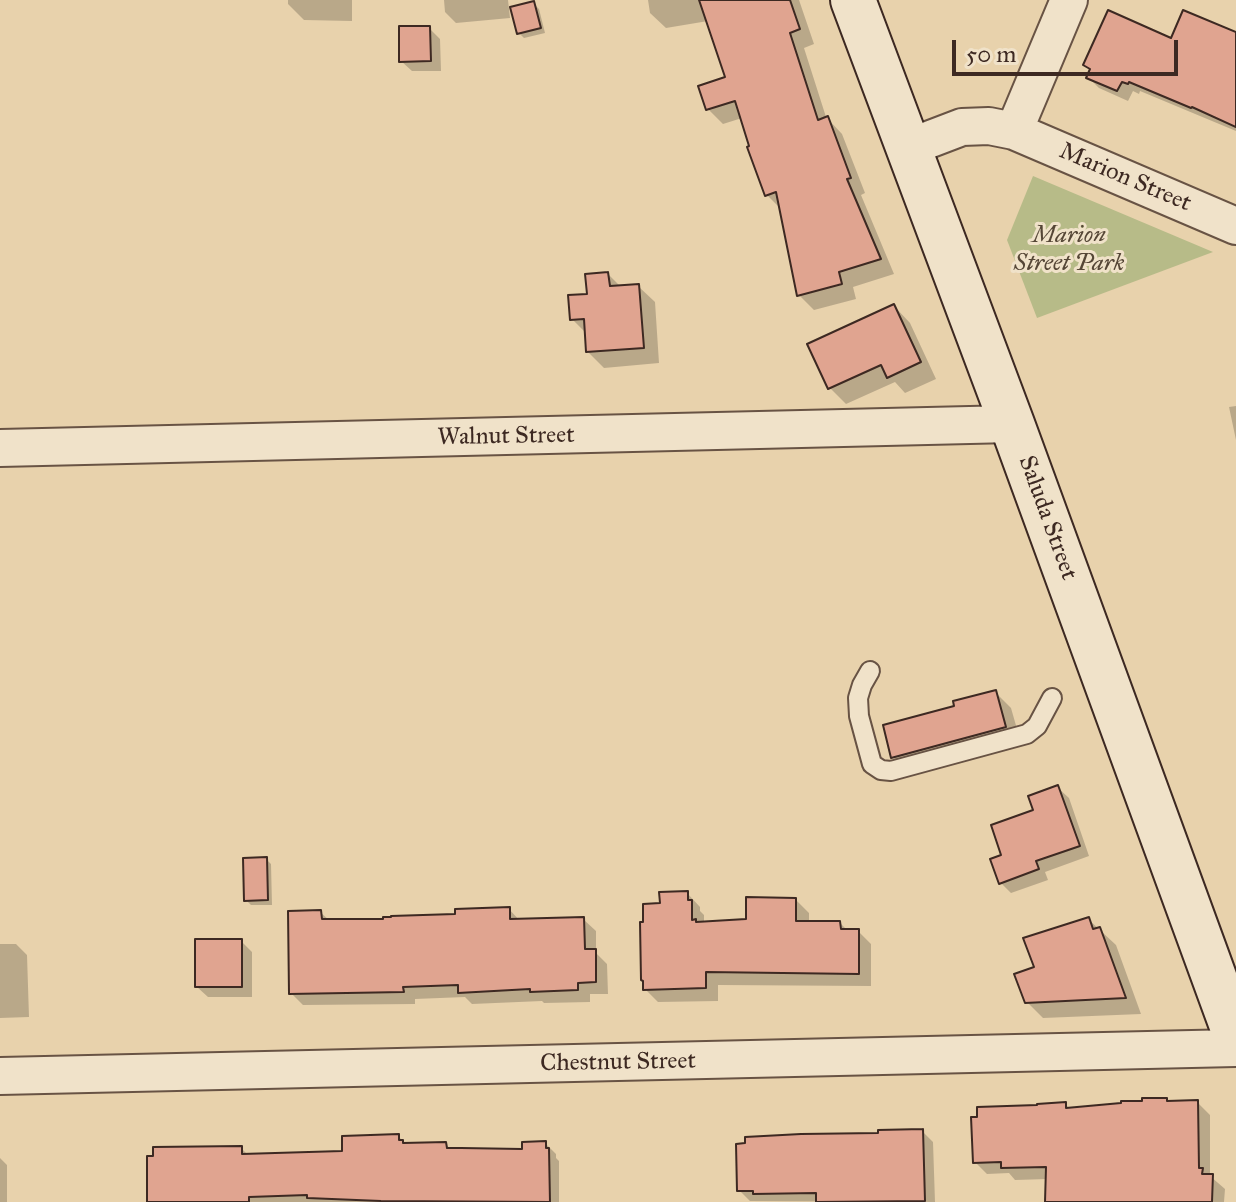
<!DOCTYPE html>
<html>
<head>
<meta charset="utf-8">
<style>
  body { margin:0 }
  #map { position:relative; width:1236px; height:1202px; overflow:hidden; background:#e8d2ac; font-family:"IM FELL Great Primer",serif }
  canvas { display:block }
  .scale { position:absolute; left:952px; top:40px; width:226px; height:36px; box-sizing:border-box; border:4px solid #3d2922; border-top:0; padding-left:10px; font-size:24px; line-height:28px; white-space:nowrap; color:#3d2922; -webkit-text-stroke:6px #f0e2c9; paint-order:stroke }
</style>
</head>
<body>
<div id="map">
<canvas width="1236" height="1202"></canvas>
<div class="scale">50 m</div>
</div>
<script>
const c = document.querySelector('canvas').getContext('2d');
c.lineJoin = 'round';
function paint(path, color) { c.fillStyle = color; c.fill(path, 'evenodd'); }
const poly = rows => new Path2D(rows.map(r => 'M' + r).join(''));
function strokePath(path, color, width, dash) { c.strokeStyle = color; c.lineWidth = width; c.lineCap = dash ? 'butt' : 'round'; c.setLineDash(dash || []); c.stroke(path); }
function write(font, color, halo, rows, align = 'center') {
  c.font = font + ' "IM FELL Great Primer",serif'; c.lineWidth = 6; c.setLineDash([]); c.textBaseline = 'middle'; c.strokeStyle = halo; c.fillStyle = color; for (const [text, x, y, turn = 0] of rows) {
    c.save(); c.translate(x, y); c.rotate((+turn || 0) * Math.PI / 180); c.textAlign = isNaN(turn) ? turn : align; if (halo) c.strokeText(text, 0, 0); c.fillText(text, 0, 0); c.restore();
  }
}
paint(poly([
  [1033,176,1213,252,1037,318,1007,240]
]), '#b7bb88');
paint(poly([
  [288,0,352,0,352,21,304,20,288,4],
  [444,0,508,0,510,18,456,23,445,12],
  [648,0,799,0,814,44,804,48,826,117,842,134,865,193,861,195,894,274,853,287,856,299,814,310,799,295,781,209,767,195,742,118,723,124,708,109,728,79,708,21,666,28,650,13],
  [534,4,539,9,545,33,524,38,519,33],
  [429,28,440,39,441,71,412,71,401,61],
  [1172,40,1236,58,1236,131,1140,91,1139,94,1133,91,1128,101,1099,88,1088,77,1091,71,1085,65],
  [608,274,621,287,638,286,655,302,659,363,604,368,588,352,587,334,572,319],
  [894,306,910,323,936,379,905,393,895,382,846,404,830,388],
  [1236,406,1236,440,1229,407],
  [995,692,1011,708,1021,743,909,774,893,757,885,726,957,708],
  [1058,788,1069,798,1089,856,1045,872,1048,880,1011,893,1001,883,1035,811],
  [266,859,271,864,272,905,251,905,246,900],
  [687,893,700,907,700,911,704,915,704,923,748,921,796,900,809,913,809,923,840,923,848,931,858,931,871,944,871,986,718,985,718,1001,658,1002,645,989,662,905],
  [509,909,520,921,583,919,596,931,596,953,607,964,608,994,590,994,590,1002,544,1003,542,1001,472,1004,465,997,415,999,415,1004,303,1005,291,993,320,912,330,921,458,916],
  [1088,919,1116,945,1141,1014,1043,1018,1026,1001,1037,968],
  [241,941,252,952,252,997,208,997,197,987],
  [0,944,16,944,27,955,29,1017,0,1018],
  [1166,1100,1169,1103,1197,1102,1210,1115,1210,1176,1225,1189,1224,1202,1047,1202,1048,1179,1015,1180,1009,1173,987,1174,975,1162,1065,1104,1071,1110],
  [922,1131,933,1142,935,1202,750,1201,739,1190,880,1135],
  [398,1136,407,1145,445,1144,451,1150,524,1151,545,1143,556,1154,556,1158,559,1161,559,1202,149,1202,241,1148,249,1156,344,1153],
  [0,1158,7,1165,7,1202,0,1202]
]), '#0003');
const building = poly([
  [699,0,790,0,800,29,790,33,818,120,828,116,851,178,847,179,881,259,839,272,842,284,797,296,776,192,765,196,747,147,749,146,735,101,706,110,698,86,725,77,699,0],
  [534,1,541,28,517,34,510,7,534,1],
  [1108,10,1171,38,1183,10,1236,32,1236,127,1192,107,1191,108,1129,82,1128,84,1122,82,1117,91,1086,78,1090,69,1083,65,1108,10],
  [399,26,430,26,431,61,399,62,399,26],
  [608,272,610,286,639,284,644,348,586,352,584,319,570,320,568,295,587,294,585,274,608,272],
  [894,304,921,362,887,378,881,365,828,389,807,344,894,304],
  [996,690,1006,727,891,758,883,725,954,706,953,701,996,690],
  [1058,785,1080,846,1036,861,1039,869,999,884,990,859,1001,855,991,825,1033,810,1028,796,1058,785],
  [267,857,268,900,244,901,243,858,267,857],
  [688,891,688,900,692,900,692,920,696,919,696,922,746,919,746,897,796,898,796,921,840,921,841,929,859,929,859,974,706,972,706,988,643,990,643,981,641,980,640,922,643,922,643,904,660,903,659,892,688,891],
  [510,907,510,919,584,917,585,949,596,949,596,982,578,983,578,990,530,992,530,989,458,993,458,985,403,987,404,992,289,994,288,911,321,910,322,919,383,919,383,917,391,917,391,916,455,914,455,909,510,907],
  [1089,917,1093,929,1100,927,1126,998,1025,1003,1014,974,1034,967,1023,938,1089,917],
  [195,939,242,939,242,987,195,987,195,939],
  [1142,1098,1167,1098,1167,1101,1198,1100,1199,1168,1203,1168,1202,1174,1213,1174,1212,1202,1045,1202,1046,1167,1001,1168,1001,1162,973,1163,971,1117,977,1117,977,1107,1037,1105,1037,1104,1066,1102,1066,1108,1121,1103,1121,1101,1142,1101,1142,1098],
  [923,1129,925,1201,816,1202,816,1193,753,1194,753,1191,737,1191,736,1144,745,1143,745,1137,801,1134,878,1133,878,1130,923,1129],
  [399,1134,399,1140,403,1140,403,1143,446,1142,447,1148,461,1148,522,1149,522,1142,546,1141,546,1148,549,1148,550,1202,381,1201,307,1198,307,1195,249,1197,249,1202,147,1202,147,1156,153,1156,153,1147,242,1146,242,1154,342,1151,342,1136,399,1134]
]);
paint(building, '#e0a490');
strokePath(building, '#3d2922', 2);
const service = poly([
  [870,671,862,685,858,698,859,716,872,764,881,770,891,771,1027,734,1037,726,1052,698]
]);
const minor = poly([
  [1014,131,1236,226],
  [907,148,962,127,989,126,1014,131,1069,0],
  [0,448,1012,424],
  [0,1076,1236,1048]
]);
const secondary = poly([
  [853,0,1012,424,1236,1037]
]);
strokePath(service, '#685344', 22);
strokePath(minor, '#685344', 40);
strokePath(secondary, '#3d2922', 48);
strokePath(service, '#f0e2c9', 18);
strokePath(minor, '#f0e2c9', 36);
strokePath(secondary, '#f0e2c9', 44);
write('24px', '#3d2922', '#f0e2c9', [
  ["Marion Street",1125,178,23],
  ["Walnut Street",506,437,-1],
  ["Saluda Street",1047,518,70],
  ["Chestnut Street",618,1063,-1]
]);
write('italic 24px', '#554636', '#f0e2c9', [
  ["Marion",1069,236],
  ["Street Park",1069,264]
]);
</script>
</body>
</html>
